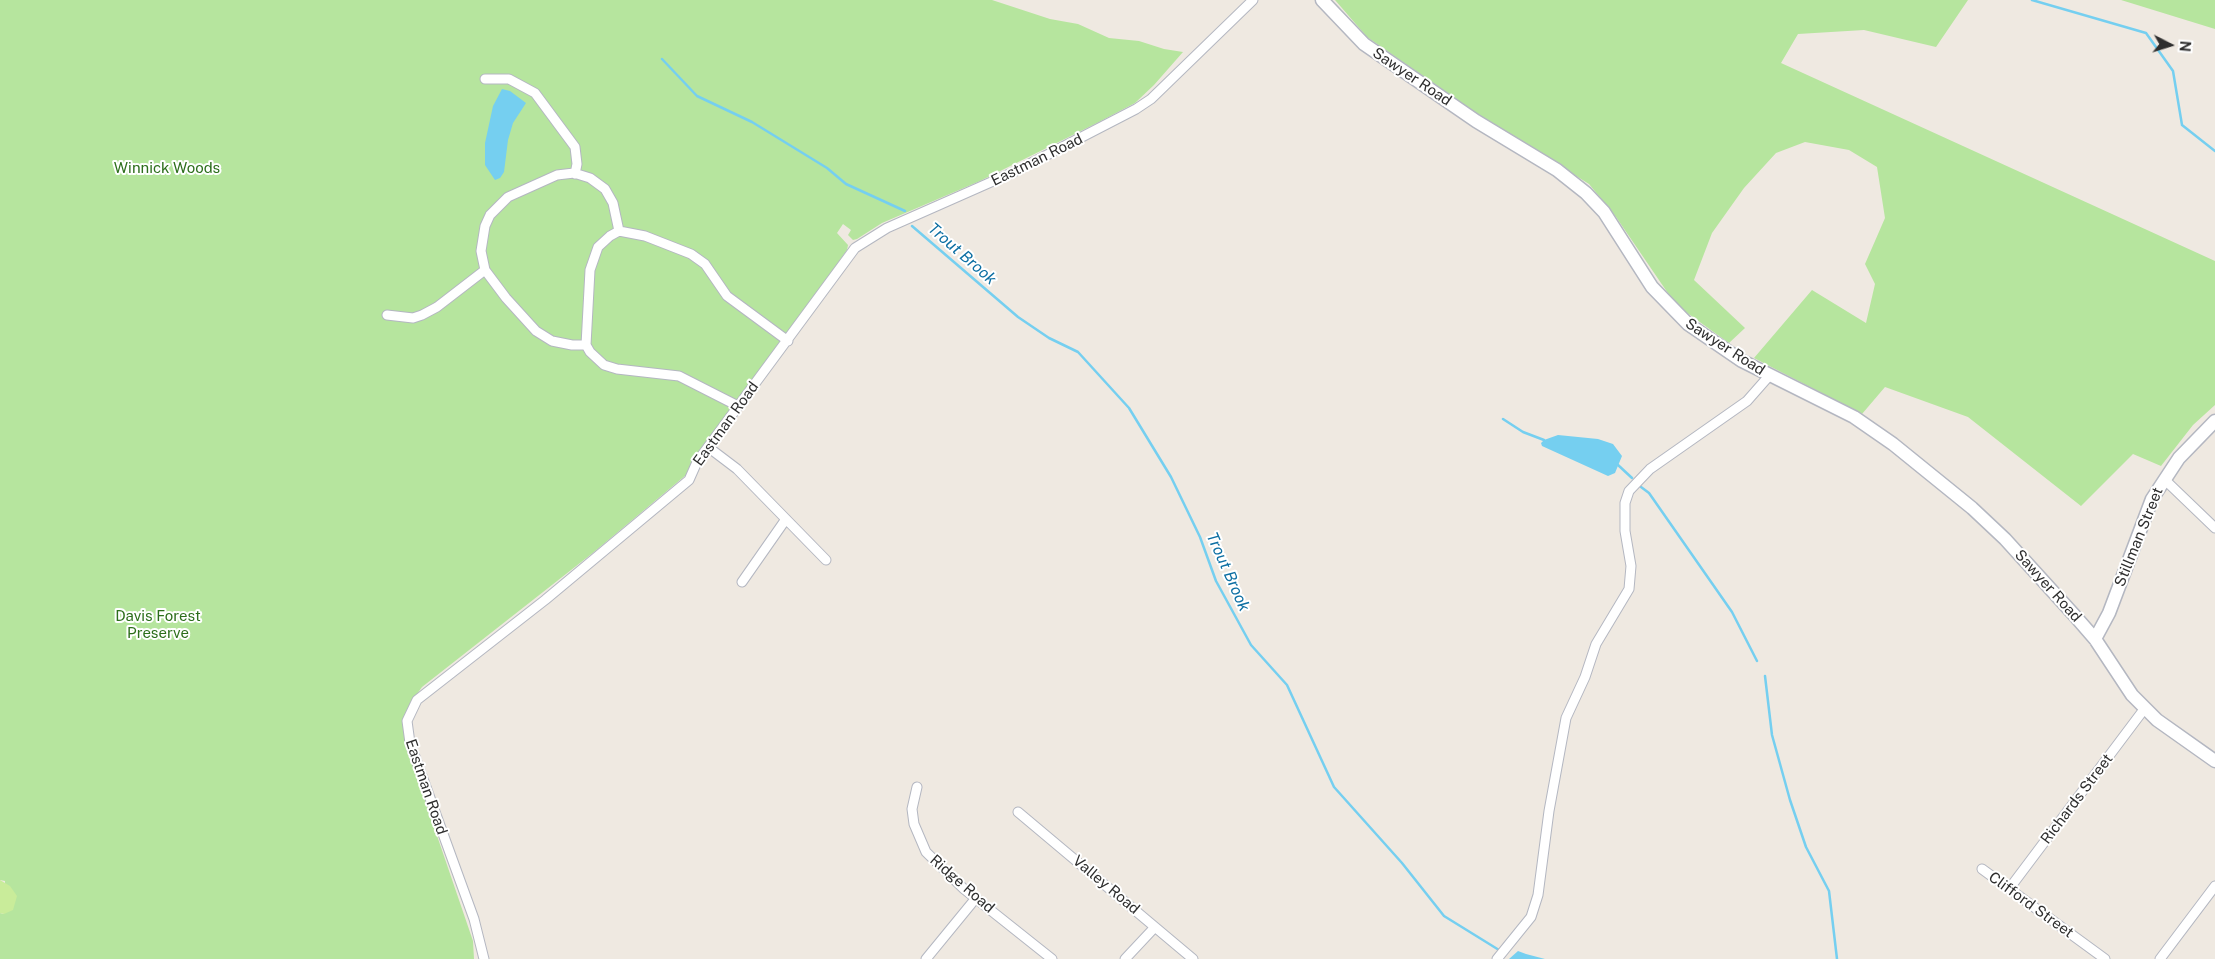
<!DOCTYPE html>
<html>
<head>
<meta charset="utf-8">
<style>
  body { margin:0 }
  #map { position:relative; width:2215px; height:959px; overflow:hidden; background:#efe9e1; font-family:"Public Sans",sans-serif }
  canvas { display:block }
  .north { position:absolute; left:2145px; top:20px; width:50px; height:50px; -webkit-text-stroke:4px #fff; paint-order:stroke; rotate:95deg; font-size:14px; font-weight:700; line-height:20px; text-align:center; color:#2e2e2e }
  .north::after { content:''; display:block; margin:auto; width:18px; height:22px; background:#2e2e2e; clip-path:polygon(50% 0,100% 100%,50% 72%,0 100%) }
</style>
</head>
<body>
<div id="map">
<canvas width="2215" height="959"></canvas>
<div class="north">N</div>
</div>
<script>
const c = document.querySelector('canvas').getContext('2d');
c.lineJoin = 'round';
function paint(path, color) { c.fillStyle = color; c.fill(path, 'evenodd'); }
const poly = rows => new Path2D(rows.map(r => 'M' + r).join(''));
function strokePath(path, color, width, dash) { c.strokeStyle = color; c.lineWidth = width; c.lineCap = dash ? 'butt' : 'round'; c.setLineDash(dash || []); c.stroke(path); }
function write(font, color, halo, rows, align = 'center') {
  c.font = font + ' "Public Sans",sans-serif'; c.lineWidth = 4; c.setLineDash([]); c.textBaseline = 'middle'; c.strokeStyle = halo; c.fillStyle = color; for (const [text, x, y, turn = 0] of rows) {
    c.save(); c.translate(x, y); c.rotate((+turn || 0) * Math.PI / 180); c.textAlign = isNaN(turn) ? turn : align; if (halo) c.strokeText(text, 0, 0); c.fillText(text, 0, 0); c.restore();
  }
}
paint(poly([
  [0,0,992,0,1050,19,1078,24,1109,38,1139,41,1164,49,1183,52,1154,85,1135,103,1099,122,980,181,882,223,857,239,853,240,848,235,851,230,843,224,837,233,848,245,847,250,697,462,686,475,594,552,422,687,412,701,405,722,405,742,473,941,474,959,0,959,0,913,4,914,5,881,0,880],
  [1335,0,1968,0,1936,47,1864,30,1798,34,1781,63,2215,261,2215,405,2193,425,2161,466,2133,454,2081,506,1968,417,1885,387,1862,414,1754,358,1812,290,1866,323,1875,284,1865,264,1885,218,1877,167,1849,150,1805,142,1776,153,1744,188,1712,233,1694,280,1745,328,1729,343,1676,305,1616,217,1589,184,1479,115,1367,37],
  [2121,0,2215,0,2215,29]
]), '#b6e59e');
paint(poly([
  [0,880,10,886,17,896,13,910,4,914,0,913]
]), '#c9ec9a');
paint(poly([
  [502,89,510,91,526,103,513,123,508,140,504,172,500,178,495,180,485,165,485,143,493,106],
  [1558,435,1598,439,1613,444,1622,456,1615,473,1608,476,1542,446,1541,443,1544,440],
  [1518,951,1526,954,1545,959,1509,959]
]), '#75cff0');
strokePath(poly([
  [2032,0,2146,33,2173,71,2182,125,2215,151],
  [662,59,697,96,752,122,827,168,846,184,905,211],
  [912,226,1018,317,1049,338,1078,352,1129,408,1171,477,1200,537,1216,581,1251,645,1287,685,1334,787,1402,863,1444,916,1499,950],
  [1503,419,1523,432,1544,440],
  [1618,465,1632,478],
  [1641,487,1649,493,1732,612,1757,661],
  [1765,676,1772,735,1790,800,1806,847,1829,891,1837,959]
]), '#75cff0', 2.5);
const street = poly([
  [485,79,509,79,535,93,575,147,577,164,575,174],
  [387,315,413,318,422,315,437,307,485,270],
  [586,345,572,345,552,341,536,331,506,298,485,270,481,251,485,226,490,215,508,197,557,175,574,173,590,178,605,189,613,203,619,231],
  [738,406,679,376,617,369,604,365,590,352,586,345,590,270,598,247,610,236,619,231,645,236,691,254,705,264,727,296,788,341],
  [708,447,737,469,826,560],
  [2164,479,2215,528],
  [742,582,786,519],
  [917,787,912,809,914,824,926,852,964,889,1052,959],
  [1018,812,1193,959],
  [1982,869,2105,959],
  [2009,889,2145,708],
  [484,959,474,919,410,743,407,721,417,700,545,600,689,480,697,462,855,248,887,228,1016,171,1136,109,1151,99,1253,0],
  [926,959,976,898],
  [1125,959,1155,927],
  [1497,959,1531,917,1538,895,1549,811,1566,718,1585,677,1596,644,1629,589,1631,566,1625,531,1625,503,1629,491,1650,469,1747,401,1769,376],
  [2160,959,2215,886]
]);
const secondary = poly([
  [1322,0,1364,44,1476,121,1557,170,1586,193,1604,212,1652,287,1688,324,1742,361,1854,417,1893,444,1972,508,2005,539,2075,616,2095,639,2132,695,2157,720,2215,761],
  [2095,639,2109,613,2152,499,2179,458,2215,421]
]);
strokePath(street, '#b4b7c1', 11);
strokePath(secondary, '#b4b7c1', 15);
strokePath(street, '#fff', 9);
strokePath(secondary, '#fff', 12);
write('15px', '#2e2e2e', '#fff', [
  ["Sawyer Road",1412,77,34],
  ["Eastman Road",1037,160,-26],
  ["Sawyer Road",1725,347,33],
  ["Eastman Road",726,424,-54],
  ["Stillman Street",2139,537,-68],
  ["Sawyer Road",2048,586,48],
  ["Eastman Road",426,787,71],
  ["Richards Street",2077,799,-53],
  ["Ridge Road",962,884,41],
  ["Valley Road",1106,885,40],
  ["Clifford Street",2031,905,36]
]);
write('15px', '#2c6e1b', '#fff', [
  ["Winnick Woods",167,168],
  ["Davis Forest",158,616],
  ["Preserve",158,633]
]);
write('italic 16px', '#0d6fa3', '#fff', [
  ["Trout Brook",962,254,41],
  ["Trout Brook",1228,572,66]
]);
</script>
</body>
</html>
